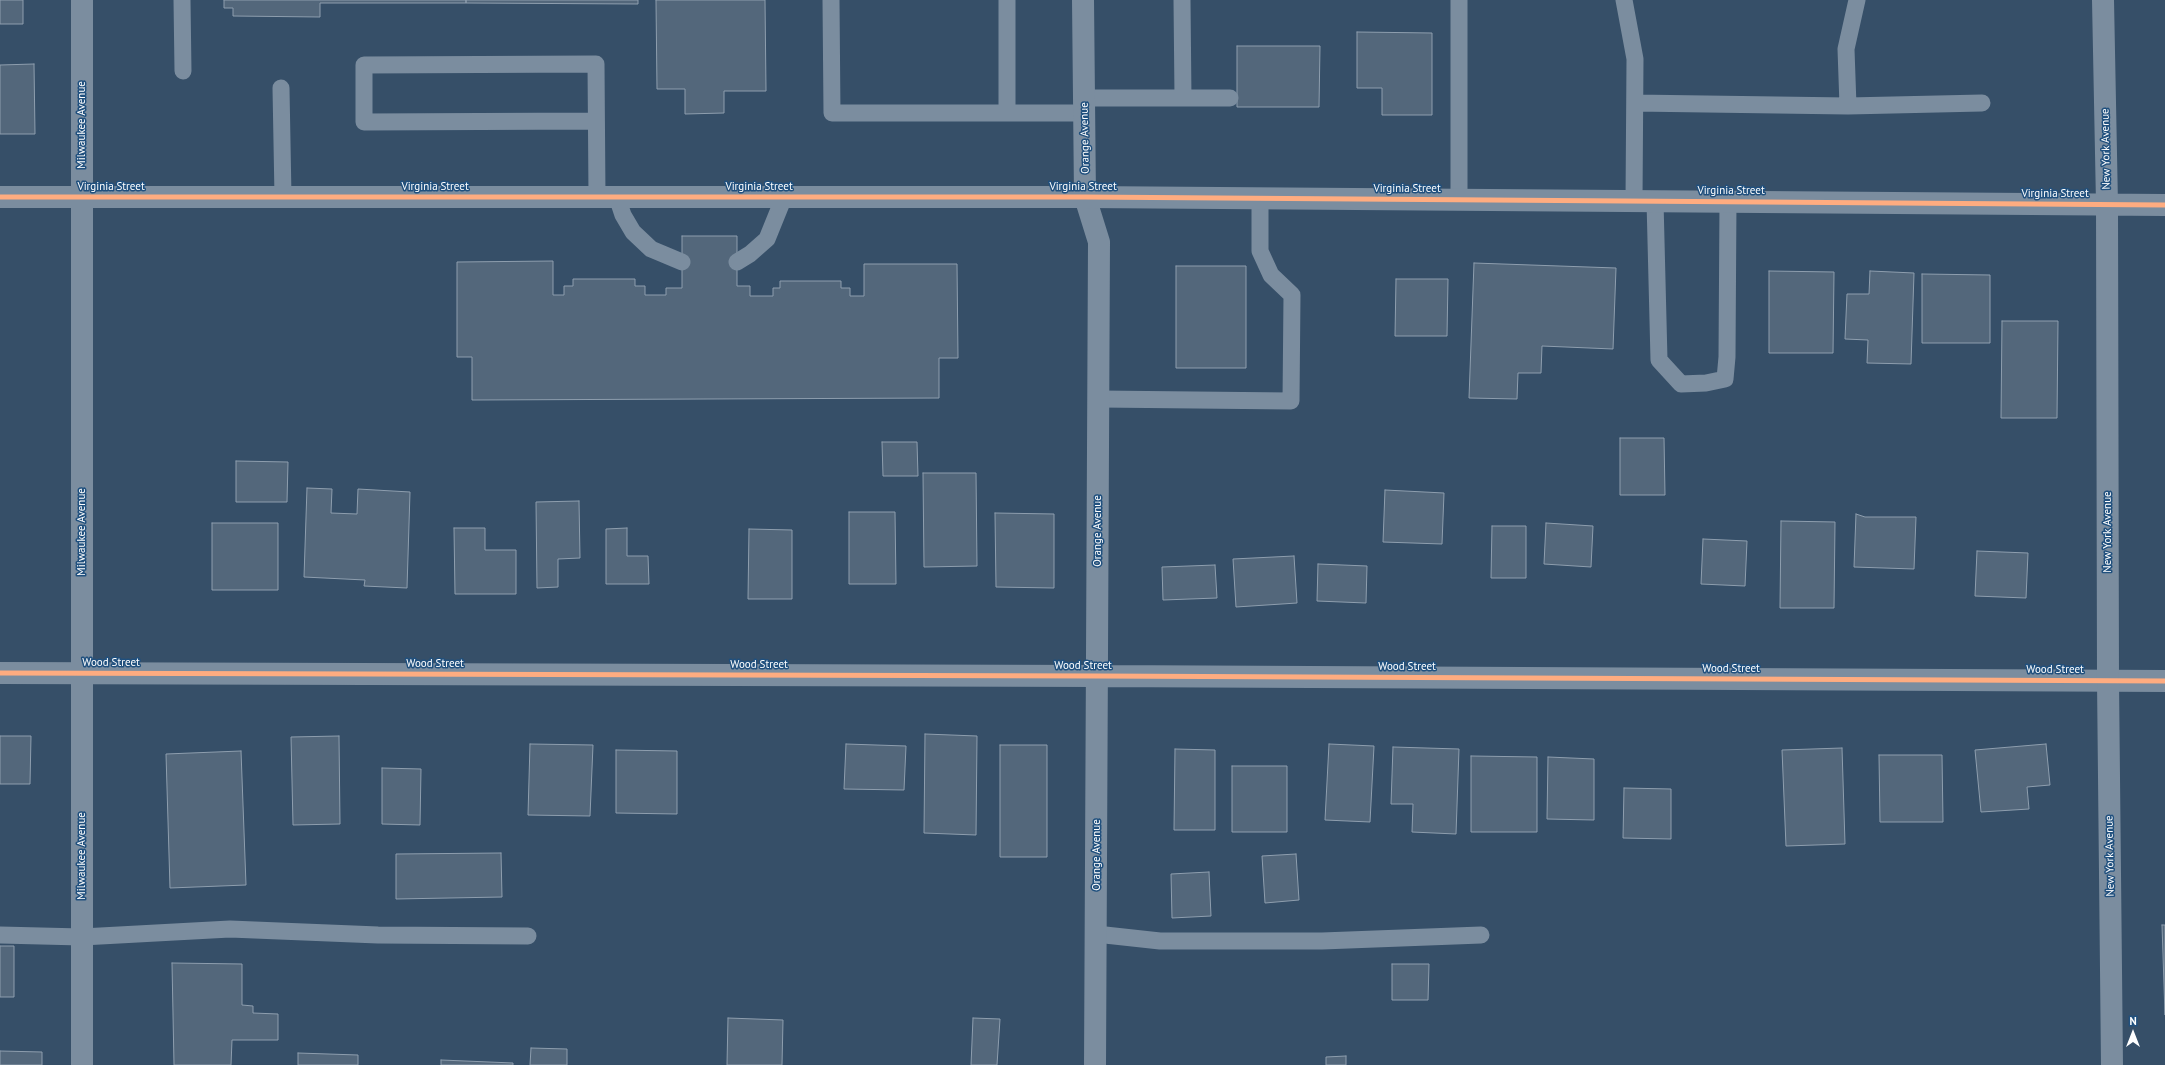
<!DOCTYPE html>
<html>
<head>
<meta charset="utf-8">
<style>
  body { margin:0 }
  #map { position:relative; width:2165px; height:1065px; overflow:hidden; background:#364f68; font-family:"PT Sans",sans-serif }
  canvas { display:block }
  .north { position:absolute; left:2113px; top:1013px; width:40px; height:40px; -webkit-text-stroke:3px #20507e; paint-order:stroke; rotate:0deg; font-size:11px; font-weight:700; line-height:16px; text-align:center; color:#fff }
  .north::after { content:''; display:block; margin:auto; width:14px; height:18px; background:#fff; clip-path:polygon(50% 0,100% 100%,50% 72%,0 100%) }
</style>
</head>
<body>
<div id="map">
<canvas width="2165" height="1065"></canvas>
<div class="north">N</div>
</div>
<script>
const c = document.querySelector('canvas').getContext('2d');
c.lineJoin = 'round';
function paint(path, color) { c.fillStyle = color; c.fill(path, 'evenodd'); }
const poly = rows => new Path2D(rows.map(r => 'M' + r).join(''));
function strokePath(path, color, width, dash) { c.strokeStyle = color; c.lineWidth = width; c.lineCap = dash ? 'butt' : 'round'; c.setLineDash(dash || []); c.stroke(path); }
function write(font, color, halo, rows, align = 'center') {
  c.font = font + ' "PT Sans",sans-serif'; c.lineWidth = 3; c.setLineDash([]); c.textBaseline = 'middle'; c.strokeStyle = halo; c.fillStyle = color; for (const [text, x, y, turn = 0] of rows) {
    c.save(); c.translate(x, y); c.rotate((+turn || 0) * Math.PI / 180); c.textAlign = isNaN(turn) ? turn : align; if (halo) c.strokeText(text, 0, 0); c.fillText(text, 0, 0); c.restore();
  }
}
const building = poly([
  [0,0,23,0,23,24,0,24,0,0],
  [224,0,466,0,466,3,320,3,320,17,233,16,233,8,224,8,224,0],
  [466,0,638,0,638,4,466,3,466,0],
  [656,0,765,0,766,91,724,91,724,113,685,114,685,89,657,89,656,0],
  [1357,32,1432,33,1432,115,1382,115,1382,88,1357,88,1357,32],
  [1237,46,1320,46,1319,107,1237,107,1237,46],
  [34,64,35,134,0,134,0,65,34,64],
  [682,236,737,236,737,286,750,286,750,296,773,296,773,288,780,288,780,281,841,281,841,288,850,288,850,296,864,296,864,264,957,264,958,358,939,358,939,398,472,400,472,357,457,357,457,262,553,261,553,295,564,295,564,286,573,286,573,279,635,279,635,286,645,286,645,295,666,295,666,288,682,288,682,236],
  [1474,263,1616,268,1613,349,1542,346,1541,373,1518,373,1517,399,1469,398,1474,263],
  [1176,266,1246,266,1246,368,1176,368,1176,266],
  [1769,271,1834,272,1833,353,1769,353,1769,271],
  [1870,271,1914,273,1911,364,1867,363,1868,340,1845,339,1847,294,1869,294,1870,271],
  [1922,274,1990,275,1990,343,1922,343,1922,274],
  [1396,279,1448,279,1447,336,1395,336,1396,279],
  [2002,321,2058,321,2057,418,2001,418,2002,321],
  [1620,438,1664,438,1665,495,1620,495,1620,438],
  [882,442,917,442,918,476,883,476,882,442],
  [236,461,288,462,287,502,236,502,236,461],
  [923,473,976,473,977,566,924,567,923,473],
  [307,488,332,489,331,513,357,514,358,489,410,492,407,588,364,586,365,580,304,577,307,488],
  [1385,490,1444,493,1442,544,1383,542,1385,490],
  [579,501,580,558,558,559,558,587,537,588,536,502,579,501],
  [849,512,895,512,896,584,849,584,849,512],
  [995,513,1054,514,1054,588,996,587,995,513],
  [1856,514,1865,517,1916,517,1914,569,1854,567,1856,514],
  [1781,521,1835,522,1834,608,1780,608,1781,521],
  [212,523,278,523,278,590,212,590,212,523],
  [1546,523,1593,526,1591,567,1544,564,1546,523],
  [1492,526,1526,526,1526,578,1491,578,1492,526],
  [454,528,485,528,485,550,516,550,516,594,455,594,454,528],
  [627,528,627,556,648,556,649,584,606,584,606,529,627,528],
  [749,529,792,530,792,599,748,599,749,529],
  [1703,539,1747,541,1745,586,1701,584,1703,539],
  [1977,551,2028,553,2026,598,1975,596,1977,551],
  [1294,556,1297,603,1236,607,1233,559,1294,556],
  [1318,564,1367,566,1366,603,1317,601,1318,564],
  [1215,565,1217,598,1163,600,1162,567,1215,565],
  [925,734,977,736,976,835,924,833,925,734],
  [0,736,31,736,30,784,0,784,0,736],
  [339,736,340,824,293,825,291,737,339,736],
  [530,744,593,745,590,816,528,815,530,744],
  [846,744,906,746,904,790,844,789,846,744],
  [1329,744,1374,746,1370,822,1325,820,1329,744],
  [2046,744,2050,785,2027,787,2029,809,1981,812,1975,750,2046,744],
  [1000,745,1047,745,1047,857,1000,857,1000,745],
  [1393,747,1459,749,1456,834,1412,832,1413,804,1391,804,1393,747],
  [1842,748,1845,844,1786,846,1782,750,1842,748],
  [1175,749,1215,750,1215,830,1174,830,1175,749],
  [616,750,677,751,677,814,616,813,616,750],
  [241,751,246,885,170,888,166,754,241,751],
  [1879,755,1942,755,1943,822,1880,822,1879,755],
  [1471,756,1537,757,1537,832,1471,832,1471,756],
  [1548,757,1594,759,1594,820,1547,819,1548,757],
  [1232,766,1287,766,1287,832,1232,832,1232,766],
  [382,768,421,769,420,825,382,824,382,768],
  [1624,788,1671,789,1671,839,1623,838,1624,788],
  [501,853,502,897,396,899,396,854,501,853],
  [1296,854,1299,900,1265,903,1262,856,1296,854],
  [1209,872,1211,916,1172,918,1171,874,1209,872],
  [2162,925,2165,925,2165,1015,2162,925],
  [0,946,14,946,14,997,0,997,0,946],
  [172,963,242,964,242,1005,253,1006,253,1013,278,1014,278,1040,232,1040,231,1065,174,1065,172,963],
  [1392,964,1429,964,1428,1000,1392,1000,1392,964],
  [728,1018,783,1020,782,1065,727,1065,728,1018],
  [973,1018,1000,1019,997,1065,971,1065,973,1018],
  [531,1048,567,1049,567,1065,530,1065,531,1048],
  [0,1051,42,1052,42,1065,0,1065,0,1051],
  [298,1053,358,1055,358,1065,298,1065,298,1053],
  [1346,1056,1346,1065,1326,1065,1326,1057,1346,1056],
  [441,1060,513,1063,513,1065,441,1065,441,1060]
]);
paint(building, '#53677b');
strokePath(building, '#8e9eae', 1);
strokePath(poly([
  [182,0,183,71],
  [831,0,832,113,1084,113],
  [1007,0,1007,113],
  [1182,0,1183,98],
  [1459,0,1459,200],
  [1624,0,1635,59,1634,201],
  [281,88,283,197],
  [1084,98,1230,98],
  [1635,103,1848,106,1982,103],
  [1848,106,1846,49,1857,0],
  [596,121,364,122,364,65,596,64,597,197],
  [617,197,623,215,633,232,651,249,682,262],
  [1655,201,1659,360,1681,384,1706,383,1725,379,1727,357,1728,201],
  [737,262,750,254,767,239,784,197],
  [1099,399,1291,401,1292,295,1271,275,1260,251,1260,198],
  [1096,934,1160,941,1322,941,1481,935],
  [0,935,82,937,230,929,378,935,528,936]
]), '#7b8d9f', 17);
strokePath(poly([
  [1083,0,1085,197,1099,242,1095,1065],
  [0,673,1098,676,2165,681]
]), '#7b8d9f', 22);
strokePath(poly([
  [2103,0,2107,204,2108,681,2112,1065],
  [0,197,1085,197,2165,205],
  [82,1065,82,0]
]), '#7b8d9f', 22);
strokePath(poly([
  [0,197,1085,197,2165,205],
  [0,673,1098,676,2165,681]
]), '#ffac80', 5);
write('11px', '#fff', '#20507e', [
  ["Milwaukee Avenue",82,125,-90],
  ["Orange Avenue",1085,138,-91],
  ["New York Avenue",2106,149,-91],
  ["Virginia Street",111,187],
  ["Virginia Street",435,187],
  ["Virginia Street",759,187],
  ["Virginia Street",1083,187],
  ["Virginia Street",1407,189],
  ["Virginia Street",1731,191],
  ["Virginia Street",2055,194],
  ["Orange Avenue",1098,531,-90],
  ["Milwaukee Avenue",82,532,-90],
  ["New York Avenue",2108,532,-90],
  ["Wood Street",111,663],
  ["Wood Street",435,664],
  ["Wood Street",759,665],
  ["Wood Street",1083,666],
  ["Wood Street",1407,667],
  ["Wood Street",1731,669],
  ["Wood Street",2055,670],
  ["Orange Avenue",1097,855,-90],
  ["Milwaukee Avenue",82,856,-90],
  ["New York Avenue",2110,856,-91]
]);
</script>
</body>
</html>
